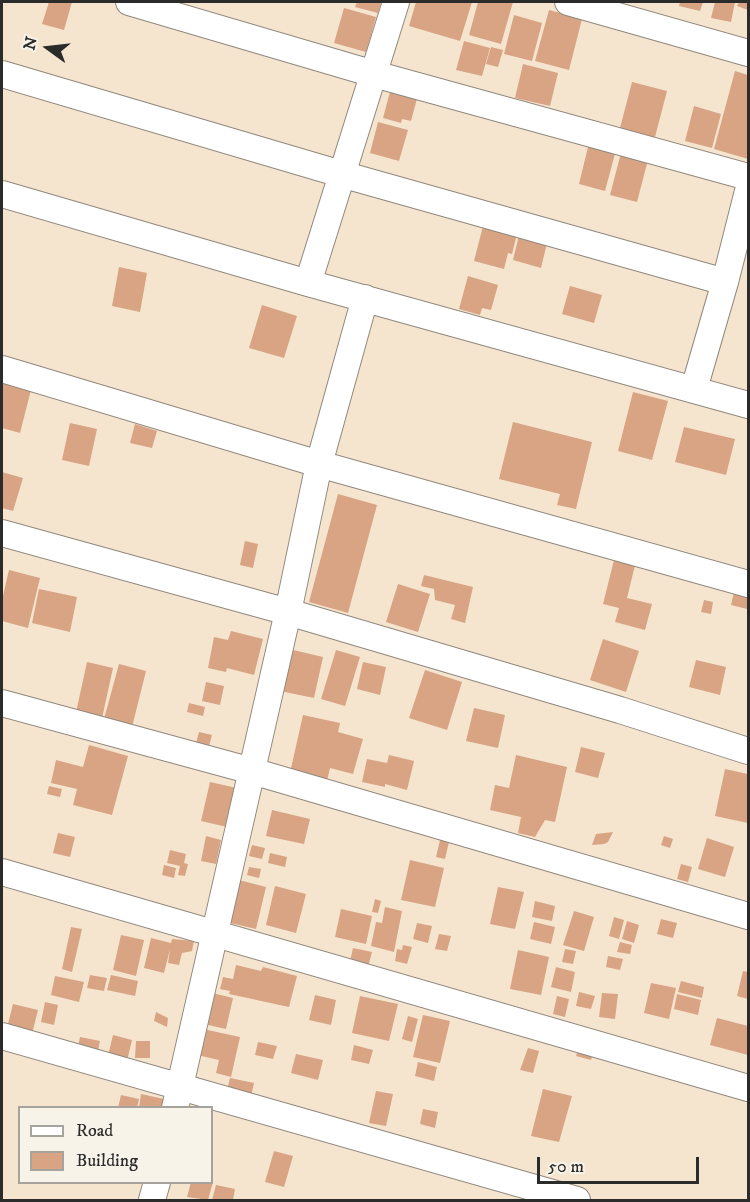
<!DOCTYPE html>
<html>
<head>
<meta charset="utf-8">
<style>
  body { margin:0 }
  #map { position:relative; width:750px; height:1202px; overflow:hidden; background:#f5e5cf; font-family:"IM FELL DW Pica",serif }
  canvas { display:block }
  .frame { position:absolute; inset:0; border:3px solid #2b2b2b; pointer-events:none }
  .legend { position:absolute; left:18px; top:1106px; width:195px; height:78px; box-sizing:border-box; background:#f7f3e8; border:2px solid #a5a39c; margin:0; padding:8px 10px; list-style:none; font-size:18px; color:#2b2b2b }
  .legend li { display:flex; align-items:center; gap:12px; height:30px }
  .legend b { width:30px; border:2px solid #a5a39c }
  .north { position:absolute; left:18px; top:18px; width:60px; height:60px; -webkit-text-stroke:4px #f7f3e8; paint-order:stroke; rotate:285deg; font-size:16px; font-weight:700; line-height:24px; text-align:center; color:#2b2b2b }
  .north::after { content:''; display:block; margin:auto; width:21px; height:27px; background:#2b2b2b; clip-path:polygon(50% 0,100% 100%,50% 72%,0 100%) }
  .scale { position:absolute; left:537px; top:1157px; width:162px; height:27px; box-sizing:border-box; border:3px solid #2b2b2b; border-top:0; padding-left:8px; font-size:18px; line-height:21px; white-space:nowrap; color:#2b2b2b; -webkit-text-stroke:4px #f7f3e8; paint-order:stroke }
</style>
</head>
<body>
<div id="map">
<canvas width="750" height="1202"></canvas>
<div class="frame"></div>
<ul class="legend">
<li><b style="height:8px;background:#fff"></b>Road</li>
<li><b style="height:16px;background:#d8a483"></b>Building</li>
</ul>
<div class="north">N</div>
<div class="scale">50 m</div>
</div>
<script>
const c = document.querySelector('canvas').getContext('2d');
c.lineJoin = 'round';
function paint(path, color) { c.fillStyle = color; c.fill(path, 'evenodd'); }
const poly = rows => new Path2D(rows.map(r => 'M' + r).join(''));
function strokePath(path, color, width, dash) { c.strokeStyle = color; c.lineWidth = width; c.lineCap = dash ? 'butt' : 'round'; c.setLineDash(dash || []); c.stroke(path); }
paint(poly([
  [49,2,72,2,64,30,42,24],
  [357,2,381,2,378,13,355,7],
  [416,2,472,2,460,41,409,26],
  [478,2,513,2,501,44,469,35],
  [680,2,703,2,700,11,679,6],
  [715,2,735,2,731,22,711,18],
  [739,2,748,2,748,10,737,6],
  [344,8,376,17,366,52,334,43],
  [549,10,582,19,569,70,535,61],
  [514,15,542,23,532,61,504,54],
  [464,41,490,48,482,76,456,70],
  [491,47,503,50,498,67,486,64],
  [523,64,558,73,550,106,515,98],
  [735,71,748,75,748,159,714,149],
  [632,82,667,91,655,137,620,128],
  [391,88,418,95,411,121,402,119,401,123,383,118],
  [694,106,721,114,712,148,685,141],
  [378,122,408,130,399,161,370,153],
  [589,143,616,150,605,191,579,184],
  [622,149,649,156,637,202,610,195],
  [483,226,517,234,512,254,508,253,504,269,474,261],
  [520,231,548,239,541,268,513,260],
  [119,267,147,273,140,312,112,306],
  [468,276,498,285,491,310,482,308,480,315,459,309],
  [570,286,602,295,594,323,562,314],
  [262,305,297,316,284,358,249,348],
  [2,378,32,386,20,433,2,428],
  [633,392,668,401,652,460,618,451],
  [513,422,592,442,576,509,557,505,560,494,499,479],
  [70,423,97,429,89,466,62,460],
  [135,424,157,431,152,448,130,443],
  [684,427,735,439,726,475,675,462],
  [2,472,23,478,13,511,2,508],
  [338,494,377,505,348,613,309,602],
  [245,541,258,544,253,568,240,565],
  [616,552,637,557,627,598,652,604,645,630,615,622,619,608,603,604],
  [9,570,40,578,28,628,2,621,2,600],
  [424,575,473,587,465,623,451,619,455,605,435,600,434,589,421,586],
  [736,583,748,586,747,609,731,605],
  [398,584,430,594,418,632,386,622],
  [39,589,77,597,70,632,32,623],
  [704,600,713,602,711,614,701,612],
  [231,631,263,639,254,675,227,668,226,672,208,668,214,637,228,640],
  [603,639,639,651,626,692,590,680],
  [289,649,323,657,314,698,280,691],
  [336,650,360,657,345,706,321,699],
  [696,660,726,667,720,695,689,687],
  [87,662,113,668,101,723,75,717],
  [363,662,386,667,380,695,357,689],
  [119,664,146,671,132,727,104,719],
  [425,670,462,682,447,730,409,718],
  [206,682,224,686,220,705,202,701],
  [189,703,205,707,203,716,187,712],
  [474,708,505,715,498,748,466,741],
  [303,715,340,723,338,732,363,739,353,774,330,768,326,785,289,777],
  [199,732,212,735,209,746,196,743],
  [89,745,128,756,112,815,73,805,77,789,51,783,56,760,83,767],
  [581,747,605,753,598,778,575,772],
  [389,755,414,761,407,790,385,784,385,787,362,782,367,759,387,763],
  [516,755,567,767,555,822,545,820,535,837,518,833,521,817,490,810,495,785,509,788],
  [725,769,748,774,748,823,715,816],
  [210,782,237,788,227,827,201,821],
  [49,786,62,789,60,797,47,794],
  [272,810,310,819,304,844,266,836],
  [613,832,608,842,604,844,592,845,596,834],
  [58,833,75,837,70,857,53,853],
  [206,836,221,840,216,864,201,861],
  [664,836,673,839,670,848,661,845],
  [707,838,734,847,725,877,698,869],
  [440,840,449,842,445,859,436,857],
  [252,845,265,848,262,859,249,856],
  [170,850,186,854,184,863,188,864,185,876,178,875,180,866,167,863],
  [270,853,287,857,285,867,268,863],
  [410,860,444,868,435,907,401,900],
  [681,864,692,867,688,882,677,879],
  [164,865,176,868,174,878,162,875],
  [249,867,261,869,259,878,247,875],
  [235,879,266,887,256,929,226,922],
  [275,886,306,894,296,933,266,925],
  [498,887,524,892,515,929,490,924],
  [375,899,381,901,378,913,372,912],
  [535,901,555,906,552,921,532,917],
  [385,907,402,911,394,952,371,946,376,922,382,923],
  [341,909,372,916,366,944,335,937],
  [574,911,594,917,584,951,563,945],
  [614,917,624,920,619,939,609,936],
  [661,919,677,923,673,938,657,934],
  [627,921,639,925,634,943,622,939],
  [534,922,555,927,551,944,530,939],
  [417,923,432,926,428,943,413,939],
  [71,927,82,929,72,972,62,969],
  [439,934,451,936,447,951,435,949],
  [121,935,144,940,136,976,113,970],
  [151,938,171,943,172,939,194,941,192,951,182,953,179,965,168,963,170,949,164,973,144,968],
  [620,942,632,945,630,954,617,952],
  [403,945,412,947,407,964,395,961,397,949,402,950],
  [353,948,372,952,367,971,349,966],
  [565,949,576,951,573,964,562,962],
  [518,950,549,957,541,995,510,989],
  [608,956,623,959,620,970,606,967],
  [236,965,261,971,263,967,297,976,289,1007,229,994,230,991,220,989,223,977,233,979],
  [556,967,575,972,571,992,551,987],
  [743,971,748,972,748,999,737,996],
  [90,975,107,978,104,991,87,988],
  [111,975,138,981,135,996,107,990],
  [55,976,84,982,79,1002,51,995],
  [681,981,704,987,702,998,678,992],
  [651,983,676,988,669,1019,644,1013],
  [579,992,595,996,591,1009,576,1006],
  [212,993,233,998,226,1029,204,1024],
  [602,993,618,994,615,1019,599,1017],
  [677,994,701,1000,698,1015,674,1009],
  [315,995,336,1000,331,1025,309,1020],
  [360,996,398,1004,389,1041,352,1033],
  [557,996,569,999,565,1017,553,1014],
  [45,1002,58,1005,54,1025,41,1022],
  [13,1004,38,1010,32,1034,7,1028],
  [156,1012,168,1018,167,1027,154,1021],
  [423,1015,450,1021,440,1063,413,1057],
  [408,1016,418,1019,412,1042,402,1039],
  [717,1018,748,1026,748,1055,710,1045],
  [203,1029,240,1037,231,1077,216,1073,219,1060,197,1055],
  [113,1035,132,1040,126,1065,107,1060],
  [80,1037,100,1041,96,1061,76,1056],
  [136,1041,150,1041,150,1058,135,1058],
  [258,1042,277,1046,273,1059,255,1055],
  [354,1045,373,1050,369,1064,351,1060],
  [579,1047,594,1051,591,1060,576,1056],
  [528,1048,539,1051,533,1073,520,1070],
  [296,1054,323,1060,318,1080,291,1073],
  [418,1062,437,1067,434,1081,415,1076],
  [230,1078,254,1083,249,1105,225,1099],
  [543,1089,572,1096,559,1142,531,1136],
  [376,1091,393,1094,386,1126,369,1123],
  [141,1094,164,1099,162,1108,139,1108],
  [121,1095,139,1099,137,1108,118,1108],
  [423,1109,438,1112,435,1128,420,1124],
  [274,1151,293,1156,284,1187,265,1182],
  [191,1182,213,1182,208,1200,187,1197],
  [216,1185,235,1189,233,1200,212,1200]
]), '#d8a483');
const minor = poly([
  [129,2,374,74,748,177],
  [568,2,748,53],
  [2,74,341,174,725,282,748,191],
  [2,194,308,283,748,405],
  [308,283,396,2],
  [2,369,319,464,748,584],
  [694,389,725,282],
  [2,533,288,612,620,710,748,751],
  [2,703,252,771,748,916],
  [2,872,748,1088],
  [2,1036,577,1200],
  [175,1108,288,612,319,464,365,298],
  [152,1200,157,1182]
]);
strokePath(minor, '#90887d', 28);
strokePath(minor, '#fff', 26);
</script>
</body>
</html>
